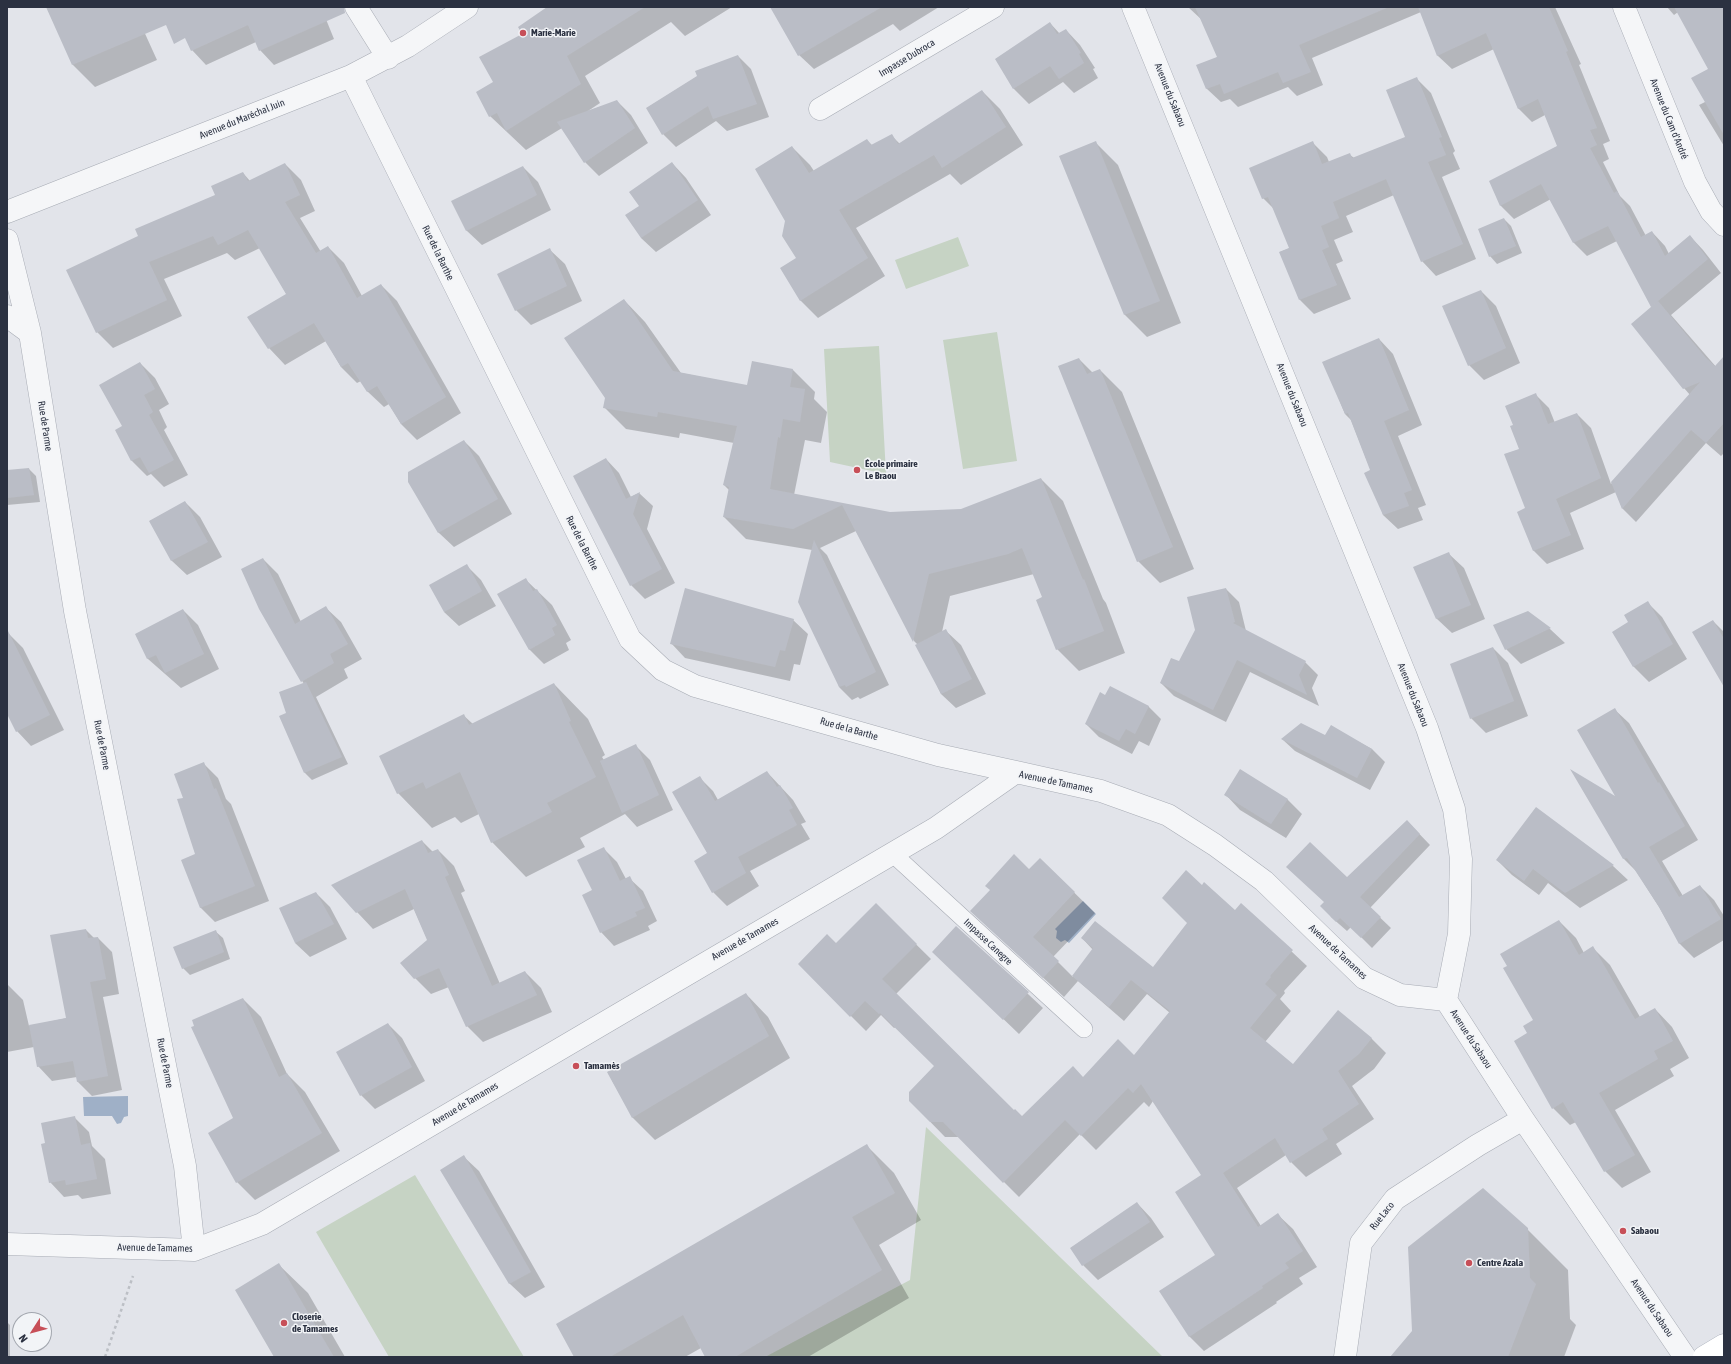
<!DOCTYPE html>
<html>
<head>
<meta charset="utf-8">
<style>
  body { margin:0 }
  #map { position:relative; width:1731px; height:1364px; overflow:hidden; background:#e2e4ea; font-family:"Asap Condensed",sans-serif }
  canvas { display:block }
  .frame { position:absolute; inset:0; border:8px solid #2b3141; pointer-events:none }
  .north { position:absolute; left:12px; top:1312px; width:40px; height:40px; box-sizing:border-box; background:#f2f4f7; border:1px solid #a2a6ae; border-radius:50%; rotate:234deg; font-size:11px; font-weight:700; line-height:16px; text-align:center; color:#2b3141 }
  .north::after { content:''; display:block; margin:auto; width:14px; height:18px; background:#c74f58; clip-path:polygon(50% 0,100% 100%,50% 72%,0 100%) }
</style>
</head>
<body>
<div id="map">
<canvas width="1731" height="1364"></canvas>
<div class="frame"></div>
<div class="north">N</div>
</div>
<script>
const c = document.querySelector('canvas').getContext('2d');
c.lineJoin = 'round';
function paint(path, color) { c.fillStyle = color; c.fill(path, 'evenodd'); }
const poly = rows => new Path2D(rows.map(r => 'M' + r).join(''));
function strokePath(path, color, width, dash) { c.strokeStyle = color; c.lineWidth = width; c.lineCap = dash ? 'butt' : 'round'; c.setLineDash(dash || []); c.stroke(path); }
function write(font, color, halo, rows, align = 'center') {
  c.font = font + ' "Asap Condensed",sans-serif'; c.lineWidth = 3; c.setLineDash([]); c.textBaseline = 'middle'; c.strokeStyle = halo; c.fillStyle = color; for (const [text, x, y, turn = 0] of rows) {
    c.save(); c.translate(x, y); c.rotate((+turn || 0) * Math.PI / 180); c.textAlign = isNaN(turn) ? turn : align; if (halo) c.strokeText(text, 0, 0); c.fillText(text, 0, 0); c.restore();
  }
}
paint(poly([
  [958,237,969,266,906,289,895,260],
  [997,332,1017,461,963,469,943,340],
  [879,346,886,474,830,462,824,349],
  [926,1127,1163,1357,765,1357,910,1280],
  [415,1175,524,1357,389,1357,316,1232]
]), '#c6d3c4');
paint(poly([
  [1083,901,1096,914,1069,943,1065,940,1061,942,1056,938,1057,931,1055,929],
  [128,1096,128,1116,124,1117,121,1123,117,1124,112,1116,84,1116,83,1097]
]), '#9fb0c7');
paint(poly([
  [49,7,128,7,137,16,157,60,95,87,73,65,47,8],
  [173,7,321,7,334,39,274,65,260,50,256,42,206,65,192,50],
  [549,7,732,7,685,36,671,22,585,76,600,103,588,111,617,101,631,115,648,143,599,176,585,162,562,128,526,150,490,116,494,83,523,35],
  [771,7,939,7,900,31,893,24,814,69,799,55],
  [1188,7,1555,7,1581,64,1579,65,1610,141,1603,144,1609,159,1603,162,1620,196,1630,206,1646,236,1652,232,1665,246,1669,254,1690,236,1703,250,1721,273,1671,315,1724,376,1724,453,1721,456,1706,443,1636,522,1622,508,1616,492,1570,513,1584,549,1547,564,1533,550,1527,509,1520,449,1515,426,1535,394,1549,408,1555,423,1577,414,1591,428,1611,484,1690,395,1684,388,1653,307,1617,241,1587,256,1574,243,1551,199,1514,219,1501,206,1491,182,1558,146,1545,115,1532,122,1518,108,1494,49,1452,69,1438,56,1421,12,1312,58,1323,85,1297,96,1288,87,1238,107,1230,99,1221,102,1207,89,1197,66,1218,57,1202,20],
  [1667,7,1724,7,1724,146,1699,105,1705,102,1709,69,1678,12,1674,15],
  [1050,23,1060,34,1066,30,1080,45,1095,68,1093,69,1098,78,1074,93,1063,82,1029,104,1014,89,996,59],
  [738,56,751,69,769,117,727,131,716,121,676,147,663,134,647,108,698,76],
  [1416,78,1431,93,1455,151,1453,153,1460,169,1442,177,1476,259,1436,276,1422,261,1394,195,1346,216,1353,232,1334,240,1343,261,1336,264,1351,299,1314,314,1300,300,1280,252,1290,248,1275,210,1263,198,1313,143,1327,157,1329,162,1349,154,1354,158,1407,138],
  [982,91,1000,109,1023,145,961,185,950,174,856,228,885,276,818,318,800,300,797,259,786,221,792,147,810,165,814,171,867,140,873,146,891,135,900,144],
  [1096,143,1118,165,1181,323,1147,337,1125,315],
  [672,163,686,178,711,215,656,252,641,238,640,207],
  [285,164,301,180,315,211,300,218,321,252,328,247,344,263,362,296,381,285,397,301,461,413,417,440,401,424,389,404,384,407,367,391,361,381,357,383,341,367,326,341,285,365,269,348,249,317,287,295,260,248,235,260,227,253,164,279,182,316,113,348,97,332,139,236,216,196,243,173,250,181],
  [523,167,538,182,551,210,482,245,467,231,453,202],
  [1504,219,1511,226,1522,253,1497,264,1490,256],
  [550,250,565,264,582,301,531,325,516,310],
  [1481,291,1496,306,1520,363,1484,380,1469,365],
  [624,300,645,322,681,373,748,386,753,362,793,370,815,392,814,399,827,412,821,443,805,440,794,495,890,513,961,510,1041,479,1063,501,1103,599,1106,603,1125,653,1079,671,1057,649,1044,598,1034,574,950,596,942,632,946,631,961,645,986,694,956,708,941,694,918,645,914,641,856,531,820,548,827,555,889,685,860,699,858,697,852,700,839,687,812,550,746,539,724,517,729,490,724,485,734,443,680,433,679,438,626,429,604,407],
  [1379,339,1393,354,1422,425,1398,436,1426,505,1418,508,1423,520,1398,529,1383,515,1371,471,1351,420,1345,414,1324,362],
  [1079,359,1093,373,1100,370,1122,392,1194,569,1160,583,1138,561],
  [140,363,155,378,169,404,159,410,167,427,164,430,188,475,164,487,151,474,147,476,132,461,116,431,123,427],
  [464,441,479,456,512,514,454,547,439,533,409,481],
  [606,459,619,473,631,497,639,493,653,506,647,529,675,583,645,599,631,585],
  [29,469,36,476,40,502,7,505,7,471],
  [185,502,200,517,222,557,187,575,172,561,150,521],
  [1449,554,1464,568,1485,619,1452,633,1437,619,1415,567],
  [263,559,278,574,301,622,326,608,341,622,362,659,344,669,348,678,316,697,348,764,312,780,305,773,288,713,304,684,260,609],
  [466,565,481,580,496,606,459,626,444,612],
  [525,579,552,605,571,640,566,643,569,650,544,664,529,649],
  [1226,589,1239,602,1246,631,1305,662,1318,675,1312,688,1319,706,1250,672,1226,722,1174,696,1161,683,1179,663],
  [1647,602,1662,617,1687,659,1649,682,1634,667,1614,632,1629,623],
  [183,610,198,625,219,669,181,688,148,659,136,635],
  [1528,612,1550,629,1565,643,1521,664,1506,649],
  [793,620,808,634,800,665,794,664,790,681,685,658,671,643],
  [1713,621,1724,632,1724,686],
  [8,633,23,648,64,730,31,746,17,731,7,712],
  [1493,648,1508,663,1528,716,1486,733,1471,718],
  [554,684,588,719,605,755,602,757,604,760,636,746,650,760,673,810,637,827,625,814,580,838,585,847,526,877,492,842,479,814,461,823,455,817,432,828,398,793,463,715,473,724],
  [1106,697,1148,706,1161,719,1149,746,1139,741,1132,754,1099,737,1086,724],
  [1614,709,1629,723,1698,840,1662,861,1683,896,1700,886,1714,900,1724,916,1724,940,1694,958,1680,944,1659,907,1636,871,1624,859,1573,772,1618,799],
  [1331,727,1372,749,1385,762,1370,790,1295,751,1282,739,1325,737],
  [203,763,218,778,226,799,231,804,269,901,215,922,200,907,196,854,184,798],
  [767,772,793,800,806,822,801,824,810,839,750,871,759,886,727,906,713,892,700,778,713,791,718,800],
  [1226,795,1287,799,1302,814,1286,838,1240,810],
  [1536,808,1613,866,1628,880,1580,908,1548,883,1539,895,1512,875,1497,860],
  [1407,821,1430,845,1370,908,1391,928,1372,948,1351,927,1347,931,1331,917,1325,902,1347,878],
  [422,841,433,852,438,850,454,866,465,891,461,893,500,984,525,972,541,988,552,1012,483,1042,467,1026,449,987,431,994,415,978,428,941,414,909,373,929,357,912],
  [604,849,617,862,626,879,629,878,643,891,657,921,648,926,650,930,614,946,601,932,593,891],
  [1040,859,1095,913,1053,957,1073,977,1093,950,1082,938,1153,969,1188,923,1202,886,1235,911,1241,904,1307,966,1284,991,1285,993,1280,999,1291,1011,1265,1042,1293,1066,1371,1038,1386,1053,1374,1069,1352,1086,1374,1119,1336,1144,1342,1154,1306,1177,1291,1162,1286,1155,1237,1188,1261,1226,1278,1215,1293,1229,1317,1267,1299,1278,1303,1284,1276,1302,1277,1303,1204,1351,1189,1336,1216,1255,1202,1175,1153,1101,1149,1107,1144,1102,1096,1150,1080,1134,1019,1197,959,1137,945,1137,910,1101,936,1066,896,1027,894,1028,881,1015,866,1031,799,964,836,945,876,905,931,959,896,994,1014,1112,1022,1117,1083,1078,1134,1056,1170,1013,1147,994,1124,1021,1078,981,1064,997,971,911,1029,870],
  [316,893,330,907,347,939,310,957,295,943],
  [1559,921,1576,938,1584,953,1593,948,1610,965,1640,1017,1655,1009,1672,1027,1689,1058,1670,1069,1674,1076,1615,1110,1651,1172,1622,1188,1605,1171,1576,1122,1570,1125,1553,1108,1529,1034,1534,1020],
  [956,927,1043,1008,1019,1034,948,966],
  [86,930,94,938,98,938,112,952,119,994,103,997,122,1090,92,1096,77,1081,77,1077,52,1081,38,1066,34,1047,7,1052,7,984,23,1000,29,1026,67,1018],
  [215,931,223,938,230,959,190,975,183,968],
  [746,994,768,1017,790,1058,655,1140,633,1118,608,1073],
  [243,999,261,1017,287,1074,305,1092,340,1151,255,1200,237,1182,235,1118,196,1026],
  [388,1024,402,1038,425,1081,375,1109,361,1095],
  [74,1117,89,1132,92,1146,105,1159,111,1194,82,1199,78,1195,64,1197,50,1182,46,1144],
  [866,1145,894,1173,921,1220,879,1245,909,1298,808,1357,706,1357,701,1348,685,1357,575,1357],
  [464,1157,479,1171,545,1287,525,1298,510,1284,442,1170],
  [1137,1203,1151,1218,1164,1237,1098,1280,1083,1265,1071,1248],
  [1527,1229,1568,1270,1570,1319,1576,1325,1564,1357,1391,1357],
  [279,1265,308,1293,345,1357,275,1357],
  [7,1322,10,1325,10,1357,7,1357]
]), '#0003');
paint(poly([
  [46,7,344,7,345,13,259,51,248,25,191,51,185,38,174,44,166,25,72,65],
  [547,7,645,7,567,56,581,84,506,131,497,113,489,117,476,92,493,82,479,57,522,34,518,27],
  [770,7,882,7,798,56],
  [1195,7,1389,7,1299,45,1311,72,1283,83,1278,72,1224,94,1220,84,1206,89,1196,65,1217,57],
  [1418,7,1549,7,1568,51,1566,52,1597,128,1590,130,1597,145,1590,148,1614,193,1617,191,1641,237,1652,231,1665,256,1690,235,1708,259,1651,307,1608,226,1573,243,1541,184,1500,206,1489,181,1557,146,1538,99,1518,109,1486,33,1437,56],
  [1674,7,1724,7,1724,135,1691,78,1708,69],
  [1050,22,1057,34,1066,29,1081,53,1079,54,1084,63,1059,79,1050,66,1013,89,995,59],
  [738,55,757,104,713,119,708,106,662,135,646,108,697,76,695,71],
  [1417,77,1442,137,1439,138,1446,155,1428,162,1463,244,1421,262,1386,179,1333,202,1339,218,1321,226,1329,247,1322,250,1337,285,1299,300,1279,252,1289,248,1268,197,1262,199,1249,168,1313,141,1322,164,1350,153,1352,158,1405,137,1386,90],
  [982,90,1006,127,942,168,934,155,839,210,868,258,800,301,780,268,796,258,782,236,785,221,755,169,792,146,809,173,867,139,871,145,892,134,898,144],
  [617,100,635,128,584,163,557,122],
  [1096,141,1160,301,1124,315,1059,156],
  [672,162,698,200,641,238,625,215,639,206,629,192],
  [285,163,300,195,285,202,316,253,328,246,357,298,381,284,446,397,401,424,377,386,367,392,348,363,341,367,314,323,268,349,247,317,286,294,248,230,218,245,213,236,149,262,167,300,96,333,66,270,138,236,135,229,215,195,211,186,243,172,248,181],
  [523,166,537,195,466,231,451,201],
  [1504,218,1516,246,1489,257,1478,229],
  [550,248,567,286,515,311,497,274],
  [1481,290,1506,348,1468,366,1442,306],
  [624,299,673,371,747,385,752,361,793,369,790,387,805,389,800,422,783,419,780,438,778,437,770,489,890,512,961,509,1041,478,1083,580,1084,579,1104,631,1056,650,1036,600,1042,597,1022,548,1008,554,929,574,913,642,842,505,793,529,723,517,729,487,723,485,737,426,658,412,657,417,603,408,605,398,564,338],
  [1658,301,1706,358,1715,366,1724,356,1724,423,1706,443,1691,430,1622,509,1611,482,1700,382,1683,389,1631,324],
  [1379,338,1409,410,1384,421,1412,490,1404,493,1409,506,1383,515,1364,473,1370,470,1348,413,1345,414,1322,362],
  [1079,358,1087,374,1100,369,1173,547,1137,562,1058,366],
  [140,362,155,389,144,395,153,412,149,415,174,460,149,473,140,457,131,461,115,430,122,426,99,385],
  [1536,393,1548,424,1577,413,1601,478,1556,499,1571,535,1533,551,1517,512,1525,508,1504,454,1519,449,1510,426,1513,425,1505,406],
  [464,440,498,499,438,533,408,482,408,472],
  [606,458,626,499,640,492,633,514,662,569,630,586,573,476],
  [29,468,34,495,7,498,7,470],
  [185,501,208,542,171,561,149,521],
  [814,540,876,672,846,687,845,685,839,687,798,602],
  [1449,552,1471,605,1436,619,1413,567],
  [263,558,295,624,326,606,348,644,330,654,334,663,301,682,259,609,241,569],
  [467,564,482,591,444,612,429,585],
  [526,578,533,591,537,589,557,625,552,628,555,635,529,650,497,594],
  [685,588,794,619,785,651,780,650,775,667,670,644],
  [1226,588,1235,622,1233,623,1306,661,1299,675,1307,695,1237,660,1213,710,1160,683,1171,658,1179,661,1195,630,1187,597],
  [1648,601,1673,644,1633,667,1612,632,1628,622,1624,615],
  [183,609,204,654,165,673,156,655,147,659,135,634],
  [1528,611,1551,628,1505,650,1493,625],
  [1713,620,1724,639,1724,687,1692,632],
  [7,629,50,715,16,732,7,714],
  [946,629,972,679,941,694,915,645],
  [1493,647,1514,701,1470,719,1450,664],
  [306,682,342,757,304,773,279,716,286,713,279,692],
  [554,683,571,721,569,722,596,777,547,803,552,812,491,843,460,772,426,789,423,782,397,794,379,756,464,714,469,725],
  [1110,686,1149,706,1135,734,1126,729,1119,741,1085,724,1100,692,1105,695],
  [1615,708,1658,783,1659,782,1685,826,1649,847,1679,897,1700,885,1721,919,1679,944,1659,907,1627,858,1623,859,1570,769,1615,796,1577,730],
  [1301,723,1325,735,1331,725,1372,749,1357,778,1281,739],
  [636,744,659,795,622,813,600,761],
  [204,762,214,789,216,788,255,886,200,908,181,860,195,854,177,799,183,798,174,774],
  [1240,769,1288,799,1271,824,1224,795],
  [767,771,777,787,780,785,793,808,789,810,797,825,738,857,746,873,712,893,694,861,707,853,672,792,700,776,715,801],
  [1536,807,1614,865,1565,893,1533,869,1524,881,1496,860],
  [1407,820,1420,834,1360,897,1381,917,1361,938,1340,918,1336,922,1320,906,1324,902,1286,867,1310,842,1347,877],
  [422,840,428,853,438,849,449,875,445,877,492,986,525,971,537,995,466,1027,439,968,414,979,400,963,427,940,405,889,356,913,331,885],
  [604,847,620,881,630,876,645,908,635,912,637,916,600,933,582,895,592,890,577,860],
  [1014,854,1029,869,1040,858,1075,892,1033,937,1059,961,1043,978,970,911,990,890,985,886],
  [1186,870,1202,885,1204,882,1235,910,1241,903,1293,950,1270,976,1271,977,1265,984,1277,995,1250,1028,1293,1064,1338,1010,1372,1038,1359,1054,1338,1071,1359,1104,1322,1129,1328,1139,1290,1163,1275,1138,1223,1173,1258,1227,1278,1213,1303,1251,1285,1263,1289,1268,1262,1286,1263,1288,1189,1337,1159,1291,1215,1255,1175,1192,1201,1175,1141,1084,1133,1093,1128,1088,1081,1136,1065,1120,1003,1183,943,1122,930,1122,909,1101,909,1092,934,1066,880,1013,879,1014,865,1001,850,1017,798,964,827,934,836,943,876,903,917,944,882,979,1014,1110,1015,1109,1022,1116,1073,1066,1083,1077,1118,1039,1134,1055,1170,1011,1131,980,1109,1007,1072,976,1093,948,1081,938,1095,921,1153,967,1187,923,1162,898],
  [316,892,334,924,295,943,279,908],
  [1559,920,1579,955,1593,946,1635,1019,1655,1008,1673,1041,1654,1051,1658,1059,1599,1093,1635,1155,1604,1172,1563,1102,1552,1109,1514,1041,1527,1033,1523,1026,1533,1020,1503,968,1507,966,1500,954],
  [956,926,1029,992,1003,1020,932,952],
  [86,929,88,938,98,937,106,979,90,982,108,1076,77,1082,73,1061,37,1067,29,1025,66,1018,50,935],
  [216,930,224,952,182,969,173,947],
  [746,993,769,1036,632,1118,607,1072],
  [243,998,279,1077,287,1073,322,1133,236,1183,208,1133,233,1118,191,1027,194,1026,192,1020],
  [388,1023,412,1067,360,1096,336,1052],
  [75,1116,81,1145,90,1143,97,1179,66,1185,65,1180,49,1183,41,1144,45,1143,41,1123],
  [867,1144,895,1193,852,1217,882,1270,735,1357,705,1357,683,1315,610,1357,574,1357,556,1324],
  [464,1155,531,1272,509,1284,440,1170],
  [1483,1188,1528,1228,1530,1278,1536,1284,1508,1357,1390,1357,1412,1331,1408,1247],
  [1137,1202,1150,1222,1082,1266,1070,1248],
  [279,1263,334,1357,274,1357,235,1290]
]), '#babdc6');
const service = poly([
  [893,854,1084,1029]
]);
const minor = poly([
  [356,7,388,58],
  [1133,7,1427,728,1454,809,1461,859,1459,934,1446,1000,1523,1119,1685,1357],
  [1624,7,1695,182,1711,211,1724,225],
  [351,76,630,639,663,670,695,686,938,755,1016,772],
  [820,109,993,7],
  [7,212,351,76,408,46,467,7],
  [7,240,30,333,75,611,185,1166,194,1250],
  [7,316,30,333],
  [7,1244,194,1250,262,1224,936,828,1016,772,1101,791,1168,815,1215,845,1264,881,1364,978,1400,995,1446,1000],
  [1345,1357,1361,1243,1395,1199,1478,1145,1523,1119]
]);
const primary = poly([
  [1704,1357,1724,1345]
]);
strokePath(service, '#a7abb4', 18);
strokePath(minor, '#a7abb4', 23);
strokePath(primary, '#a2a8b5', 23);
strokePath(poly([
  [105,1357,133,1276]
]), '#bcbfc5', 2.5, [3, 3]);
strokePath(service, '#f5f6f8', 17);
strokePath(minor, '#f5f6f8', 22);
strokePath(primary, '#fff', 22);
for (const [x, y, r, color] of [
  [523,33,4,"#c74f58"],
  [857,470,4,"#c74f58"],
  [576,1066,4,"#c74f58"],
  [1623,1231,4,"#c74f58"],
  [1469,1263,4,"#c74f58"],
  [284,1323,4,"#c74f58"]
]) { const dot = new Path2D(); dot.arc(x, y, r, 0, 2 * Math.PI); c.fillStyle = color; c.fill(dot); strokePath(dot, '#f2f4f7', 1.5); }
write('bold 10px', '#2b3141', '#f2f4f7', [
  ["Marie-Marie",531,33],
  ["École primaire",865,464],
  ["Le Braou",865,476],
  ["Tamamès",584,1066],
  ["Sabaou",1631,1231],
  ["Centre Azala",1477,1263],
  ["Closerie",292,1317],
  ["de Tamames",292,1329]
], 'left');
write('10px', '#2b3141', '#f2f4f7', [
  ["Impasse Dubroca",907,58,-31],
  ["Avenue du Sabaou",1170,95,68],
  ["Avenue du Maréchal Juin",242,119,-22],
  ["Avenue du Cam d'André",1669,119,68],
  ["Rue de la Barthe",438,253,64],
  ["Avenue du Sabaou",1292,395,68],
  ["Rue de Parme",45,426,81],
  ["Rue de la Barthe",582,543,63],
  ["Avenue du Sabaou",1413,695,68],
  ["Rue de la Barthe",849,729,16],
  ["Rue de Parme",102,745,79],
  ["Avenue de Tamames",1056,782,12],
  ["Avenue de Tamames",745,939,-30],
  ["Impasse Canegre",988,942,43],
  ["Avenue de Tamames",1338,952,43],
  ["Avenue du Sabaou",1471,1039,57],
  ["Rue de Parme",165,1063,79],
  ["Avenue de Tamames",465,1104,-31],
  ["Rue Laco",1382,1216,-52],
  ["Avenue de Tamames",155,1248,1],
  ["Avenue du Sabaou",1652,1308,56]
]);
</script>
</body>
</html>
